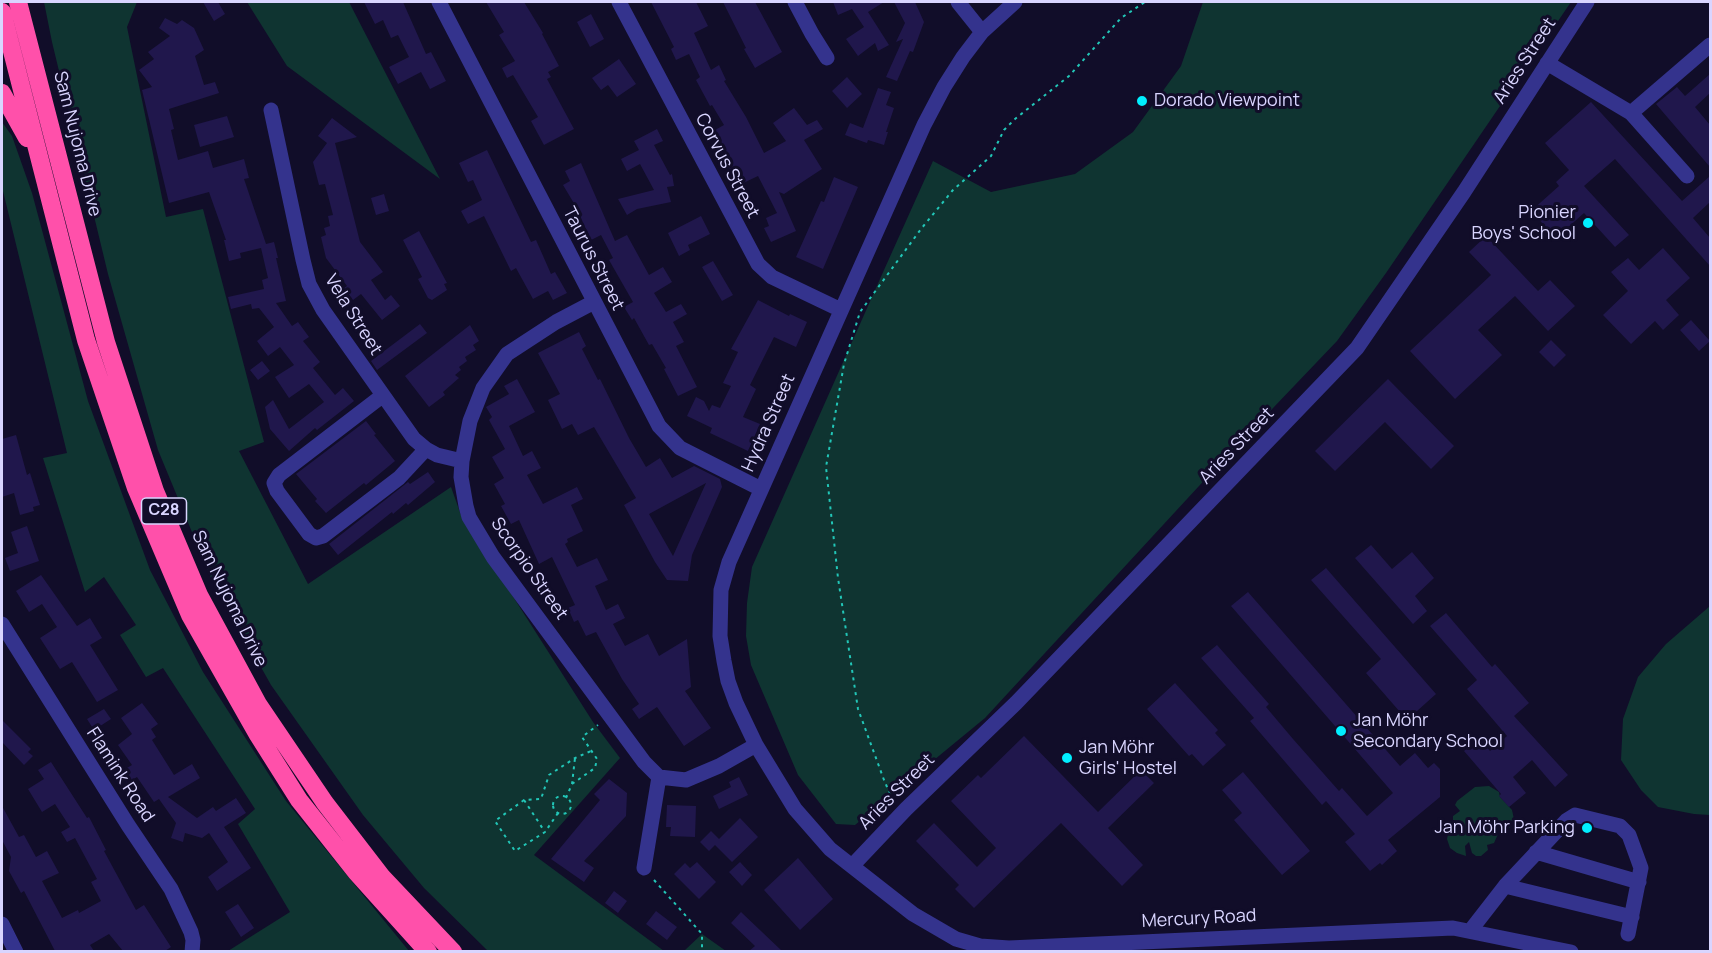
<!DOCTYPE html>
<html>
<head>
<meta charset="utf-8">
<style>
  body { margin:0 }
  #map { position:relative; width:1712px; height:953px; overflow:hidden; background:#110d29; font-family:Manrope,sans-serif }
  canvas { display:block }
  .frame { position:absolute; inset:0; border:3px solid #d9d5ff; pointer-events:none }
</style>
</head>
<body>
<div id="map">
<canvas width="1712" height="953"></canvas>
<div class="frame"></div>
</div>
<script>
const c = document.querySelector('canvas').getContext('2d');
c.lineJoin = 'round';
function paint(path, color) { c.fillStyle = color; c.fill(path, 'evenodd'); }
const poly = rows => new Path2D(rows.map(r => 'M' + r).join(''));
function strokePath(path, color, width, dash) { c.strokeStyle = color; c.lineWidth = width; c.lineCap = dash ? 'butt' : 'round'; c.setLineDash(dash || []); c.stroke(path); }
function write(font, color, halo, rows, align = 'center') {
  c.font = font + ' Manrope,sans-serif'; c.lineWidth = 6; c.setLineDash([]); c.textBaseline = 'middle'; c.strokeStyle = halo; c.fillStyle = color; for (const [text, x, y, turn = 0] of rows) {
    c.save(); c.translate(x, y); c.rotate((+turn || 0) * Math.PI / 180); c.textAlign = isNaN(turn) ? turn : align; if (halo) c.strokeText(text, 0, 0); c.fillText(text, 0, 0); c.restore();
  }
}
paint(poly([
  [44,2,137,2,127,27,166,217,203,209,264,442,239,451,308,584,451,487,461,515,593,722,620,758,534,855,664,951,488,951,424,888,363,815,271,685,211,578,158,450,108,274,52,42],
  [247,2,349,2,440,179,287,66],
  [1203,2,1571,2,1386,273,1337,341,1211,473,985,718,855,825,836,824,798,775,751,665,746,636,747,603,752,567,884,270,933,161,991,192,1075,174,1133,132,1181,66],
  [2,122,12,136,32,193,88,401,150,570,203,672,286,801,409,951,228,951,290,912,238,824,255,809,163,668,146,677,120,635,136,625,104,577,85,592,43,458,67,453,2,187],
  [1710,606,1710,815,1694,814,1658,807,1641,790,1621,760,1623,719,1638,677,1666,644],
  [1489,786,1499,792,1500,797,1512,810,1515,824,1502,833,1499,832,1494,843,1487,845,1488,850,1481,856,1476,856,1472,853,1469,842,1465,846,1466,856,1457,853,1450,848,1447,839,1449,830,1457,824,1453,820,1453,816,1460,811,1455,805,1457,801,1475,787],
  [702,934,726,951,684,951]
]), '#0f3431');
paint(poly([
  [203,2,218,2,225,14,214,21],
  [364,2,403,2,426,54,431,52,446,81,430,89,421,72,398,84,389,67,409,57,398,35,391,38,383,20,375,24],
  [486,2,524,2,543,33,542,34,559,66,548,72,551,77,547,79,574,129,544,145,531,121,538,117,513,75,507,78,502,68,515,61,499,35,504,32],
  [651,2,696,2,708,26,694,33,711,70,719,65,726,80,724,81,746,117,764,153,786,141,773,123,794,108,807,125,817,120,823,129,804,140,822,169,784,194,779,192,796,231,771,242,764,228,769,226,766,218,777,213,758,176,737,186,726,163,731,161,715,130,724,125,712,105,710,106,696,80,700,77,689,54,676,60,671,49,674,47],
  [723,2,755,2,782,52,755,68,744,49,746,48],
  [833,2,884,2,868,12,889,45,878,51,875,43,858,56,846,39,864,27,852,9,838,15],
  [894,2,915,2,924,22,913,52,910,51,897,81,886,77,903,39,896,42,905,23],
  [591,14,604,39,590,47,577,22],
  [165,18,177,24,182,20,194,28,204,50,195,56,204,85,215,82,219,93,169,109,174,129,171,130,178,160,208,151,213,168,244,159,249,178,244,179,266,244,274,242,278,258,276,258,286,301,276,303,292,326,298,322,309,337,303,341,320,362,313,368,335,395,343,388,354,401,317,430,315,428,289,451,270,429,265,407,273,400,289,429,324,402,309,384,289,398,275,377,294,365,280,347,268,356,257,341,274,327,259,308,252,309,251,304,231,309,228,297,264,289,262,280,268,278,261,248,240,253,241,258,229,261,224,240,226,240,209,192,169,203,142,90,152,87,139,70,154,59,148,52,170,36,159,28],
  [619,59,636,84,617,97,608,85,601,90,592,78],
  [1710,74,1710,93,1695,107,1710,125,1710,167,1656,104,1677,87,1685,96],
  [847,77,862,94,847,108,832,91],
  [878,88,891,92,886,105,894,108,886,132,888,132,884,145,868,140,867,143,864,142,845,135,850,123,863,128],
  [1591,102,1682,201,1710,176,1710,202,1693,218,1710,238,1710,266,1615,159,1584,186,1629,235,1615,247,1584,213,1556,238,1531,211,1559,186,1556,182,1569,170,1545,143],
  [227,116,234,137,200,147,194,125],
  [332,118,357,137,335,143,360,242,383,272,371,280,385,300,391,295,400,306,382,320,361,294,353,300,344,288,347,286,326,258,321,237,326,235,324,228,330,226,328,216,333,215,325,184,319,185,313,162,327,143,318,136],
  [657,129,663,141,654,145,670,175,672,174,674,186,667,187,671,202,637,209,627,215,618,199,654,190,640,164,627,171,621,159,639,150,634,141],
  [487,150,531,242,536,240,551,274,555,272,567,293,553,300,548,291,533,299,516,268,511,271,484,216,468,224,461,211,482,200,473,180,468,182,459,163],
  [581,163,615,241,627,235,649,275,663,267,672,282,654,293,666,312,681,304,687,314,673,322,684,342,676,346,697,387,678,396,664,369,666,368,652,344,649,345,634,318,632,320,624,307,633,302,609,260,613,258,601,235,591,240,575,205,563,185,570,181,565,171],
  [834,177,858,187,823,269,796,257,821,201,824,202],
  [384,194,389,211,376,215,371,198],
  [701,216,710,234,688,245,690,250,679,256,668,233],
  [419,231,447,283,444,284,447,290,432,300,428,298,418,279,422,277,403,240],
  [1486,236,1538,291,1550,280,1575,306,1548,331,1515,296,1478,330,1502,355,1455,399,1410,351,1491,275,1469,252],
  [1663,248,1690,278,1666,300,1679,315,1663,330,1655,321,1631,344,1603,315,1628,291,1611,272,1628,258,1639,270],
  [713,261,733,295,722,301,702,267],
  [758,300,789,316,790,314,807,322,796,347,774,337,750,385,756,389,743,417,760,424,748,451,710,433,712,428,687,416,696,397,704,401,709,411,712,405,720,408,731,386,723,383,738,352,731,349],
  [1691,320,1710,341,1699,351,1680,330],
  [420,324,427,333,377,370,371,361],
  [470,325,479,341,473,345,476,350,465,357,467,361,459,367,461,370,455,375,459,378,443,392,445,395,429,407,405,376],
  [579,332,586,346,582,349,598,380,600,379,629,438,646,467,660,458,672,478,694,466,720,479,722,487,692,555,688,581,667,580,655,562,624,505,636,498,594,427,578,435,572,424,562,429,548,400,560,394,538,353],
  [706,483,673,556,649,514],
  [1551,340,1566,355,1554,367,1539,352],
  [262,361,270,371,258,380,250,370],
  [517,379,535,412,509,426,523,456,532,451,541,468,527,475,543,504,577,487,583,499,571,505,583,531,567,539,568,542,565,544,577,567,597,558,608,580,595,586,606,610,618,604,625,618,613,624,625,646,648,634,659,656,687,639,691,687,685,691,711,728,684,746,657,707,639,719,632,709,639,704,622,679,596,632,586,636,578,620,574,622,568,608,575,605,552,557,539,564,519,520,511,524,501,506,505,504,494,484,504,478,492,457,505,449,489,420,492,417,486,407,509,394,504,386],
  [1388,379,1454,446,1431,469,1385,422,1335,471,1315,451],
  [366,421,376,434,374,435,395,461,366,485,364,483,326,513,315,501,317,499,296,474],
  [16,435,27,475,30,473,40,505,33,507,34,511,20,515,14,493,2,497,2,439],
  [428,472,435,482,408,505,406,503,393,514,392,512,338,555,329,544,408,482,410,484],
  [27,526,39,561,10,571,5,558,18,553,11,532],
  [1371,545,1392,569,1412,552,1434,578,1415,596,1427,611,1413,624,1355,558],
  [1326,568,1436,694,1407,720,1366,673,1381,659,1311,580],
  [41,575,77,626,90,618,102,638,90,645,118,690,97,702,72,662,60,669,40,638,57,627,42,604,29,612,16,591],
  [1248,592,1400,766,1415,753,1428,768,1434,763,1440,769,1440,797,1388,840,1397,851,1382,865,1380,863,1370,871,1345,842,1355,834,1326,801,1322,805,1250,721,1254,718,1201,658,1217,645,1269,704,1266,707,1293,739,1339,791,1342,788,1367,816,1393,793,1231,606],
  [1446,613,1492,667,1495,664,1529,703,1514,716,1568,775,1555,787,1532,760,1513,777,1526,793,1509,807,1499,796,1501,794,1464,751,1479,738,1490,751,1507,736,1467,689,1477,680,1430,626],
  [1175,683,1218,730,1215,733,1226,745,1203,766,1192,754,1189,756,1147,709],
  [142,703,158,724,151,729,156,737,152,740,174,775,192,764,200,778,168,797,197,818,213,807,216,811,236,798,246,813,224,827,251,868,217,891,208,877,228,862,209,833,202,838,185,833,183,842,171,838,176,823,159,799,154,802,137,777,127,783,120,772,132,765,118,745,132,734,121,718],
  [104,709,111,719,94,730,87,719],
  [2,720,31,749,28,752,33,756,24,765,2,742],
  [1024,736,1098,812,1141,770,1154,783,1108,828,1143,865,1122,886,1061,823,974,908,955,889,959,885,916,841,934,823,977,867,996,848,951,801,978,775,981,778],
  [51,762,87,818,89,817,106,850,104,851,136,910,144,905,171,947,165,951,123,951,109,934,90,945,94,951,55,951,24,891,21,893,9,871,11,857,2,840,2,806,19,837,24,835,36,857,47,851,59,873,42,881,62,918,78,910,79,913,101,901,91,882,97,879,75,838,67,842,61,832,70,827,55,804,42,812,28,789,44,779,38,770],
  [1243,772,1310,851,1282,875,1234,820,1242,813,1222,790],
  [739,777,748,795,719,809,713,796,731,787,729,782],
  [609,779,627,793,626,816,584,861,594,868,584,882,551,859,600,800,594,794],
  [667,805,696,806,695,837,670,836,671,827,666,827],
  [740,818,758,837,732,862,715,845,709,851,700,842,711,831,719,839],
  [798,858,833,899,800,930,764,890],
  [697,862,716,882,699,899,674,874,685,863,690,868],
  [740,862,752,875,742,886,729,872],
  [614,891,627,901,618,913,605,903],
  [238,904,254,928,241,937,225,912],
  [656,911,677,927,667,940,646,924],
  [741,912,782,951,749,951,755,946,731,923]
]), '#20174c');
strokePath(poly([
  [572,784,595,768,597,759,582,737,598,725],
  '553 805a9 9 0 1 1 18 0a9 9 0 1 1-18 0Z',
  [566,798,572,784,575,758],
  [524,800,545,832],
  [893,801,884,780,858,709,838,578,826,467,844,364,860,312,921,229,953,190,991,156,1004,130,1015,119,1069,76,1121,18,1145,2],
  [558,813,545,832,515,851,495,821,524,800,541,799,549,775,575,758,591,751],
  [654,880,702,934,702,952]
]), '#22c6b7', 2, [3, 4.5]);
strokePath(poly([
  [439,2,659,426,680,448,761,489],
  [619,2,758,264,772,277,841,310],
  [795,2,812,34,827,58],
  [958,2,982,32],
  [1015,2,982,32,963,57,944,87,924,125,729,562,721,590,720,636,724,661,728,681,736,703,756,745,795,809,830,849,913,914,956,939,980,946,1009,948,1453,928,1571,952],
  [1547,63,1631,113,1687,176],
  [271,110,303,260,309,284,323,310,414,439,426,449,437,455,462,461],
  [1631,113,1710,45],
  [594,302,556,322,507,354,483,388,470,421,462,461,461,477,466,506,469,517,493,557,644,762,659,777,686,780,719,766,756,745],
  [382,396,279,475,274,483,277,491,309,534,316,538,323,536,399,478,426,449],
  [2,624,128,825,171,889,191,932,193,940,192,952],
  [1536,852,1639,882],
  [852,866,906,809,1016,703,1357,348,1464,192,1587,2],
  [644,868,659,777],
  [1505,886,1632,917],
  [2,924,16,952],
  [1470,931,1505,886,1567,820,1575,815,1620,826,1629,835,1641,868,1628,934]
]), '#34338d', 15);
strokePath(poly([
  [18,2,106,342,155,491,199,595,258,704,325,803,382,877,453,952],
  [2,12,86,340,136,488,190,615,258,735,299,800,356,872,428,952],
  [2,93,27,138]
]), '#ff50aa', 18);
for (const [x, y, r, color] of [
  [1142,101,6,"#01eeff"],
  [1588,223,6,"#01eeff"],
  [1341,731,6,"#01eeff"],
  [1067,758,6,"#01eeff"],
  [1587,828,6,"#01eeff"]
]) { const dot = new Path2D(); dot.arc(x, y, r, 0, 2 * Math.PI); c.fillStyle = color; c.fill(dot); strokePath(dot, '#110d29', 2); }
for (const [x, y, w] of [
  [164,511,45]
]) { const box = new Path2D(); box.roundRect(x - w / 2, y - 13, w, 26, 4.5); c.fillStyle = '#110d29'; c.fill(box); strokePath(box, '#d9d5ff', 1.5); }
write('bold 16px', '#d9d5ff', null, [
  ["C28",164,511]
]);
write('18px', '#d9d5ff', '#110d29', [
  ["Aries Street",1525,61,-57],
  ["Sam Nujoma Drive",77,144,76],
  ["Corvus Street",727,166,62],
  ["Taurus Street",593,259,63],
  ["Vela Street",353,315,58],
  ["Hydra Street",769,423,-66],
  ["Aries Street",1237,446,-46],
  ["Scorpio Street",529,569,55],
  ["Sam Nujoma Drive",229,599,64],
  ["Flamink Road",120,775,57],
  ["Aries Street",897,792,-45],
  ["Mercury Road",1199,919,-3]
]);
write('18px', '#d9d5ff', '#110d29', [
  ["Dorado Viewpoint",1154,101],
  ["Pionier",1576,213,"right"],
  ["Boys' School",1576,234,"right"],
  ["Jan Möhr",1353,721],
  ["Secondary School",1353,742],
  ["Jan Möhr",1079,748],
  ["Girls' Hostel",1079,769],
  ["Jan Möhr Parking",1575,828,"right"]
], 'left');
</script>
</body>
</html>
